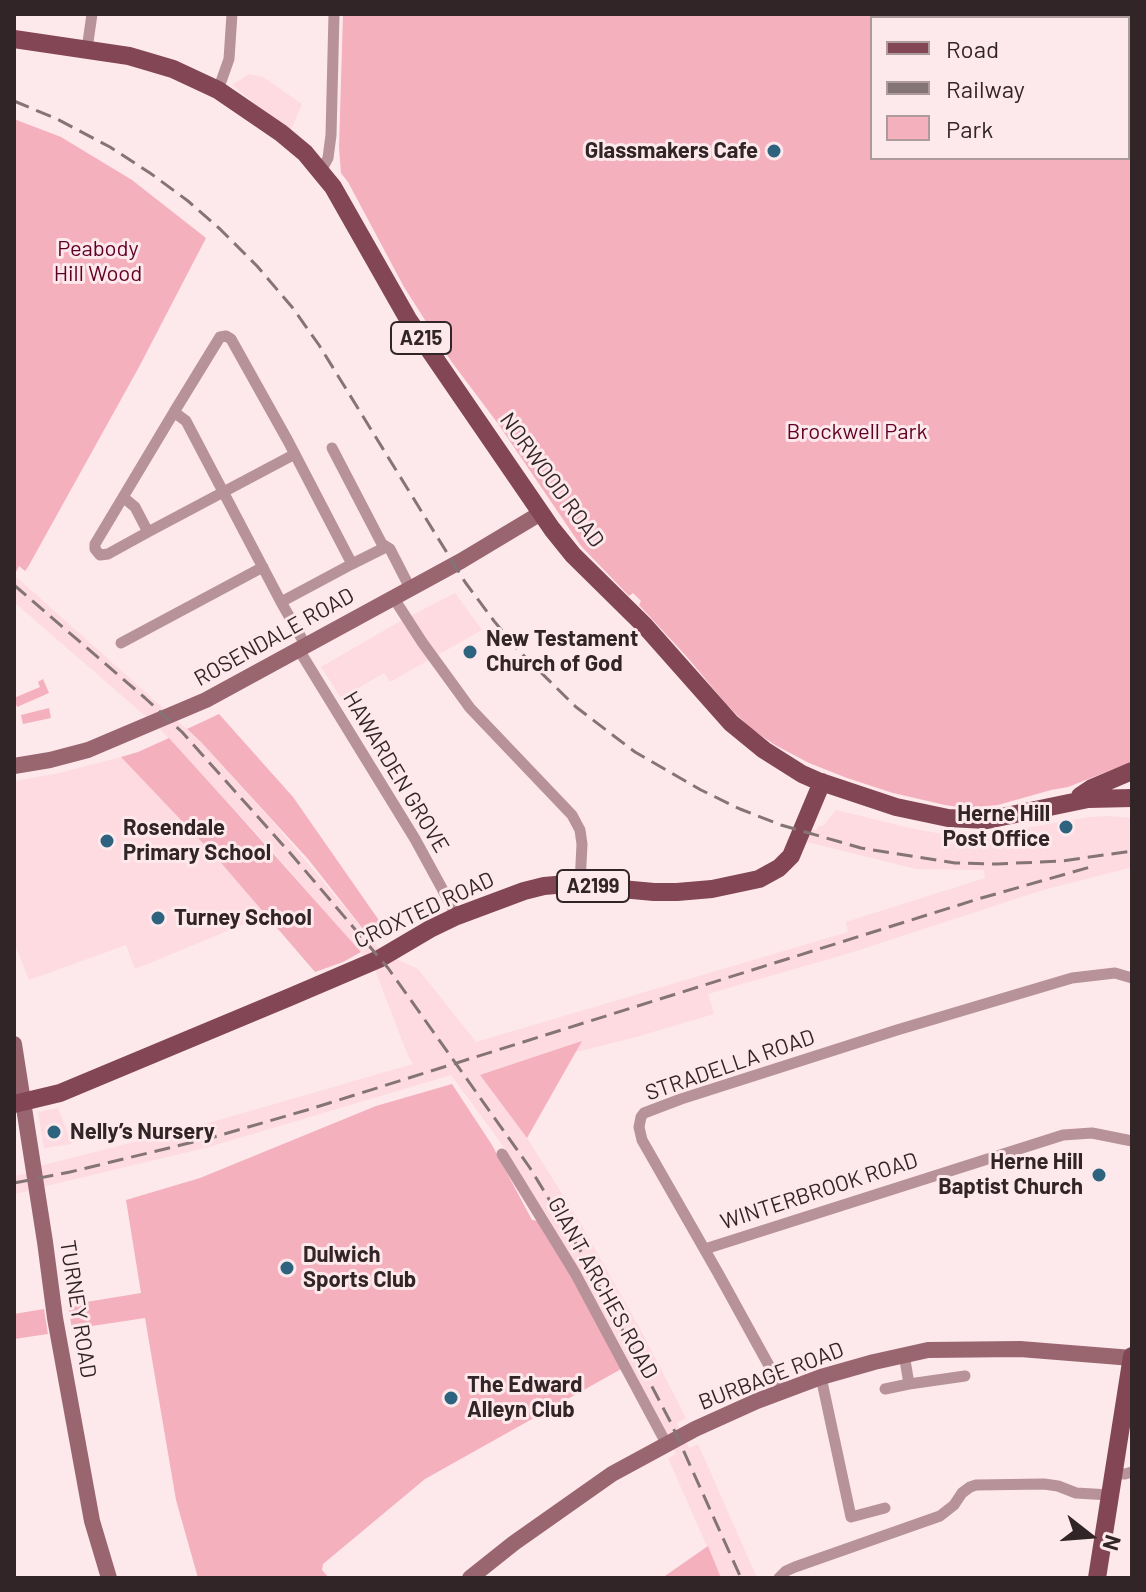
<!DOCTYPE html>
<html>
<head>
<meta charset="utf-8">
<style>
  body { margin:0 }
  #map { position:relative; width:1146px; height:1592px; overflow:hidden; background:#fde8eb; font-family:Barlow,sans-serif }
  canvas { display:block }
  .frame { position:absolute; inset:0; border:16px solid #322527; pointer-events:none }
  .legend { position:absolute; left:870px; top:16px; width:260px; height:144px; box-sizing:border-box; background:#fde8eb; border:2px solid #ac9a9d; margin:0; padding:10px 14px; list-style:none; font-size:24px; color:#322527 }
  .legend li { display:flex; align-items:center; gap:16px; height:40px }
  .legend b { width:40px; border:2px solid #ac9a9d }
  .north { position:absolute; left:1050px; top:1496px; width:80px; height:80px; -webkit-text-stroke:6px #fde8eb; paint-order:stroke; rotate:107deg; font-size:22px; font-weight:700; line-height:32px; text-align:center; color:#322527 }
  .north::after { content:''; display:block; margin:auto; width:28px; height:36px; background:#322527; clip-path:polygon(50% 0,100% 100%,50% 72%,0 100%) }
</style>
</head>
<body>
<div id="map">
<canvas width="1146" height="1592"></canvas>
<div class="frame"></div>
<ul class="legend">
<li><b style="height:10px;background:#834654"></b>Road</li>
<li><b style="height:10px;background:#847476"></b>Railway</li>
<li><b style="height:22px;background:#f5b0bd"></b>Park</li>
</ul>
<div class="north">N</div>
</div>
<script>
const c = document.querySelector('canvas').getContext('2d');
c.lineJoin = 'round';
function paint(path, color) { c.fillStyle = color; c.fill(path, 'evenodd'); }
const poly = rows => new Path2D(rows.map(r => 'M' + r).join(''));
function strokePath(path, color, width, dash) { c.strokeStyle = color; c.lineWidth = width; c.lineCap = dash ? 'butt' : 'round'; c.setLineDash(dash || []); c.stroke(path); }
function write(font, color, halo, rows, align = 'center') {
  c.font = font + ' Barlow,sans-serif'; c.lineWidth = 6; c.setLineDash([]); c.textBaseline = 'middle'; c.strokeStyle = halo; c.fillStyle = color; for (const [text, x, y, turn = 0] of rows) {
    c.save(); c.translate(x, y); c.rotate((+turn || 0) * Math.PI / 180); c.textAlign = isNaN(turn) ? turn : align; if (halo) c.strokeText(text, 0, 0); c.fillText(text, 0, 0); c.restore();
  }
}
paint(poly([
  [249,74,263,77,302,104,290,132,232,85],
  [14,575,201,742,273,822,383,953,418,969,476,1042,848,932,846,922,985,878,984,870,916,869,795,839,801,827,816,830,819,826,823,826,836,810,914,829,949,835,995,833,1090,817,1107,816,1132,818,1132,867,1129,868,1043,890,853,952,708,994,714,1014,636,1037,481,1076,527,1138,578,1219,640,1329,686,1418,677,1423,689,1448,698,1444,757,1578,721,1578,668,1458,676,1454,617,1338,504,1147,451,1075,209,1147,38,1188,36,1167,212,1122,413,1064,408,1056,374,967,256,833,159,728,14,602],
  [455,593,482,630,390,682,384,673,341,698,321,667,399,622],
  [121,757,216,857,269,917,264,919,261,917,135,969,126,945,29,980,14,942,14,781,59,773],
  [58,1108,72,1144,44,1148,38,1112],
  [32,1172,34,1190,14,1194,14,1176]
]), '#fddbe1');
paint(poly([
  [343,14,1132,14,1132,762,1068,787,1051,790,998,805,965,808,945,805,893,793,847,778,809,763,775,745,751,729,727,705,687,657,639,605,641,601,633,593,629,596,581,546,499,425,451,361,404,287,348,182,341,173,339,148],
  [872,18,1128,18,1128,158,872,158],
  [14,119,61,137,132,180,206,238,139,367,28,567,25,571,19,566,16,572,14,570],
  [43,679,49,693,17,707,14,698,40,687,38,682],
  [49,708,51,718,23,724,21,715],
  [219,714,293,797,385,929,371,939,308,859,201,742,187,729],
  [169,738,236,812,361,952,343,962,315,972,216,857,121,757,138,752],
  [582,1041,527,1138,480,1075],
  [452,1084,492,1145,532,1220,540,1221,623,1368,425,1479,323,1564,322,1570,329,1578,198,1578,176,1500,145,1318,72,1329,68,1305,141,1293,126,1200,200,1178,376,1106],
  [44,1309,48,1334,14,1339,14,1314],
  [708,1546,721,1578,662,1578]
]), '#f5b0bd');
strokePath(poly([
  [87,49,92,14],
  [218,90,229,59,232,14],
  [321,171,328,158,331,135,334,14],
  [332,448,382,544,390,549,410,588],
  [123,497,135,507,148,532,108,554,100,555,95,549,95,544,174,412],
  [148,532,295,454],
  [352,564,281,602,186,421,174,412,220,337,226,336,231,339,288,441,352,564,386,547],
  [393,597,422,642,470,708,572,815,580,830,582,844,580,884],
  [281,602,306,646],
  [121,643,263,567],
  [299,650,415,839,457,916],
  [502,1154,575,1273,666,1443],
  [705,1249,1063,1135,1092,1133,1132,1141],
  [904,1354,909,1384],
  [821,1377,851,1517,885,1508],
  [885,1389,909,1384,965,1376],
  [783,1391,718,1273,642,1140,639,1127,641,1117,644,1113,681,1099,897,1030,1072,978,1115,973,1132,978],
  [1114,1473,1125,1474,1132,1472],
  [779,1578,786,1571,795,1567,940,1516,954,1505,962,1493,970,1487,976,1485,1044,1484,1058,1486,1076,1493,1110,1495]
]), '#b79299', 11);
strokePath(poly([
  [14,766,50,760,88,750,206,700,461,561,541,513],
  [14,1044,45,1242,55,1318,92,1521,109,1578],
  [470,1578,514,1543,612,1474,695,1429,757,1401,821,1377,874,1362,928,1350,1020,1349,1132,1358]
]), '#996670', 16);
strokePath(poly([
  [14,39,129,56,173,69,218,90,281,133,305,153,333,187,408,319,552,529,573,555,645,626,731,723,764,750,802,774,818,781,896,807,948,818,987,820,1088,799,1132,798],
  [1080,796,1092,788,1132,771],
  [14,1104,60,1093,290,997,379,959,430,929,457,916,524,891,544,886,567,884,654,892,677,892,712,889,759,879,779,868,791,856,822,782],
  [1097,1578,1132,1356]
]), '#834654', 18);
strokePath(poly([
  [14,101,57,119,110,147,150,173,188,201,220,229,257,266,292,307,319,345,465,582,494,621,519,651,576,707,635,752,701,790,740,809,781,825,861,848,955,863,997,864,1062,861,1132,851],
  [14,585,145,698,182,732,291,854,388,968,530,1168,586,1260,671,1423,741,1578],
  [14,1183,70,1172,214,1137,307,1110,978,899,1094,866]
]), '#847476', 3, [16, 8]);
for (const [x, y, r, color] of [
  [774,151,8,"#2e637f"],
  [470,652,8,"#2e637f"],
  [1066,827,8,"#2e637f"],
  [107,841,8,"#2e637f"],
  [158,918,8,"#2e637f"],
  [54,1132,8,"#2e637f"],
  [1099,1175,8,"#2e637f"],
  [287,1268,8,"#2e637f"],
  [451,1398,8,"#2e637f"]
]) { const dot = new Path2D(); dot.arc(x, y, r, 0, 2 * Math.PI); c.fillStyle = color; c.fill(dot); strokePath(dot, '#fde8eb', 3); }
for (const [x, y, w] of [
  [421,338,60],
  [593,886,72]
]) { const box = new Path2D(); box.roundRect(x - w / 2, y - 16, w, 32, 6); c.fillStyle = '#fde8eb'; c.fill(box); strokePath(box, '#322527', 2); }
write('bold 20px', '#322527', null, [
  ["A215",421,338],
  ["A2199",593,886]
]);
write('bold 22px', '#322527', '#fde8eb', [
  ["Glassmakers Cafe",758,151,"right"],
  ["New Testament",486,639],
  ["Church of God",486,664],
  ["Herne Hill",1050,814,"right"],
  ["Post Office",1050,839,"right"],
  ["Rosendale",123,828],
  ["Primary School",123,853],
  ["Turney School",174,918],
  ["Nelly’s Nursery",70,1132],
  ["Herne Hill",1083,1162,"right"],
  ["Baptist Church",1083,1187,"right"],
  ["Dulwich",303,1255],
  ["Sports Club",303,1280],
  ["The Edward",467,1385],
  ["Alleyn Club",467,1410]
], 'left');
write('22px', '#610026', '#fde8eb', [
  ["Peabody",98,249],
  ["Hill Wood",98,274],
  ["Brockwell Park",857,432]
]);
write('22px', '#322527', '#fde8eb', [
  ["NORWOOD ROAD",552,480,54],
  ["ROSENDALE ROAD",274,637,-29],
  ["HAWARDEN GROVE",396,772,59],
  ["CROXTED ROAD",424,910,-25],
  ["STRADELLA ROAD",730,1065,-19],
  ["WINTERBROOK ROAD",819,1191,-18],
  ["GIANT ARCHES ROAD",603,1288,61],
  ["TURNEY ROAD",78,1309,81],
  ["BURBAGE ROAD",771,1376,-21]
]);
</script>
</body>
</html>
